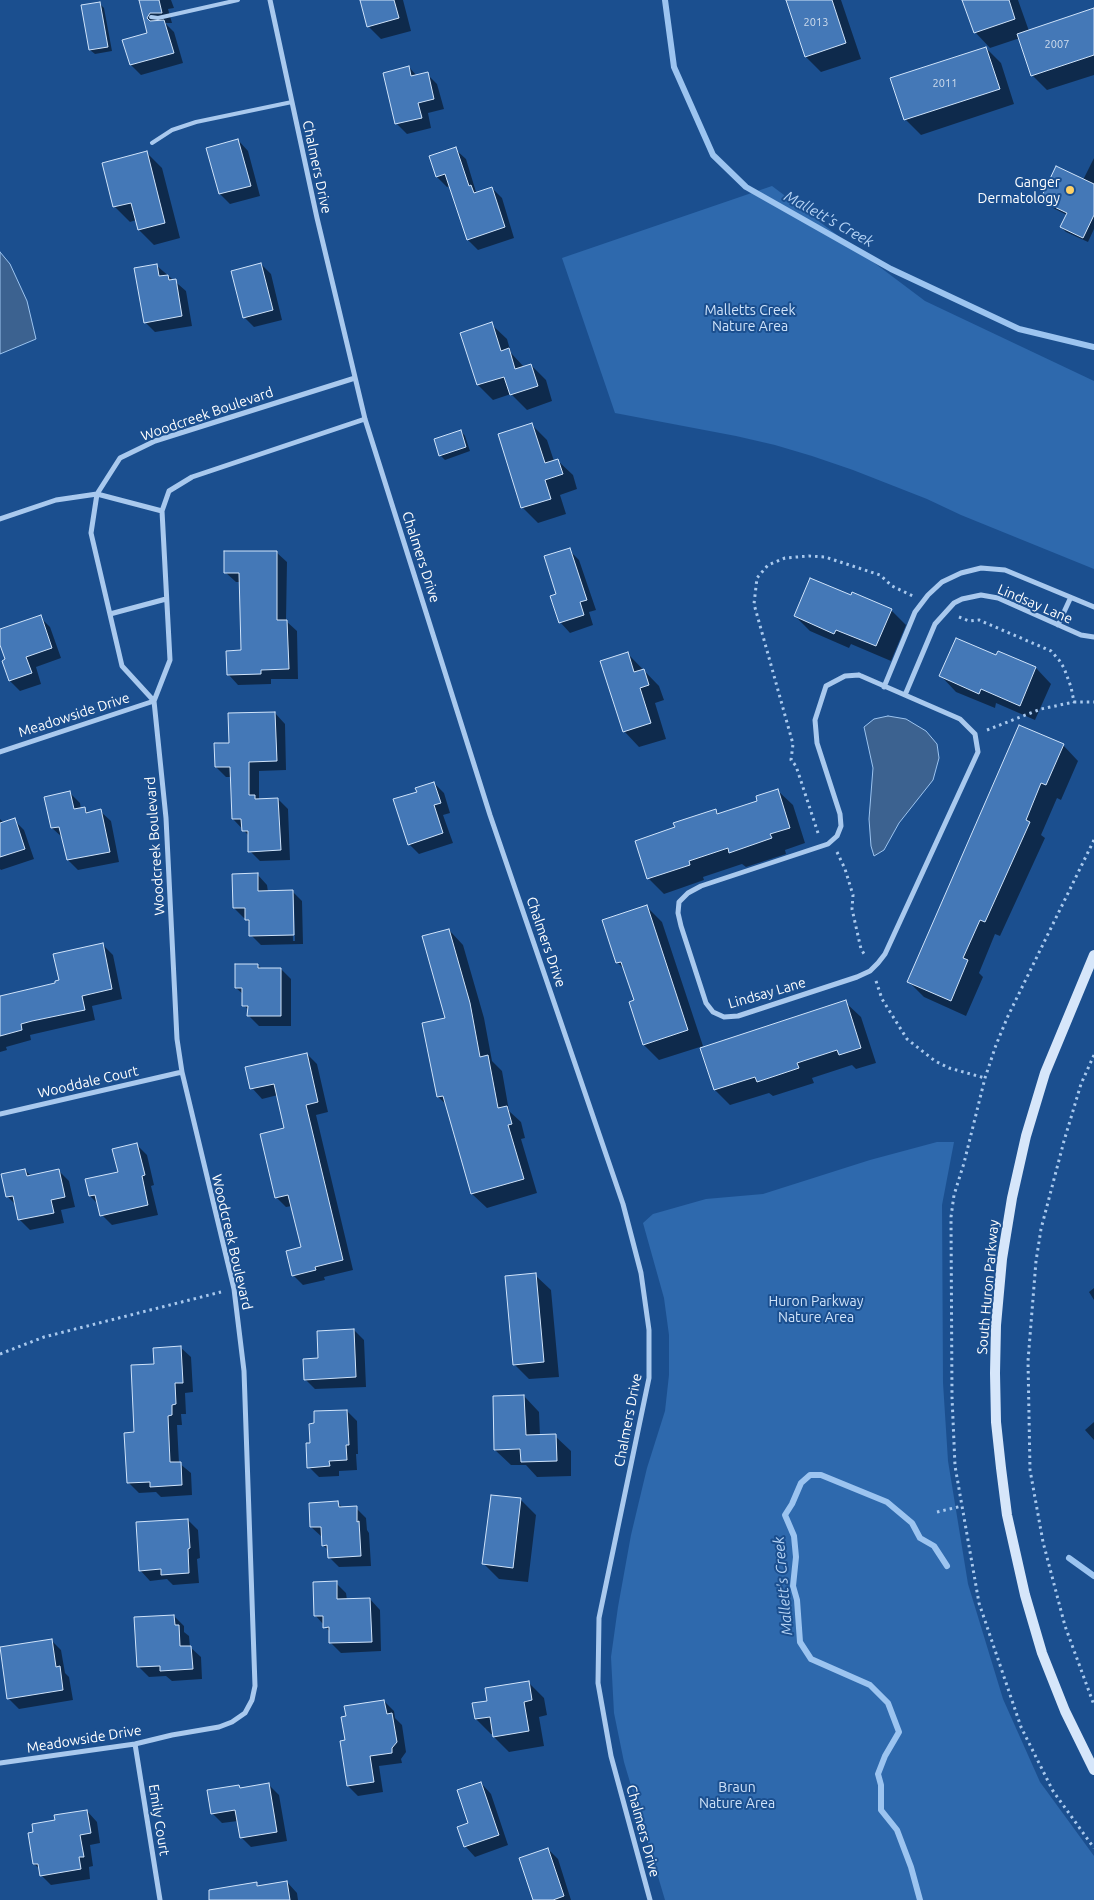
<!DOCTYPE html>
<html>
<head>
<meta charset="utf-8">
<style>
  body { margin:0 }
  canvas { display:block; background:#1b4f8f }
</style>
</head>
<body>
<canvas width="1094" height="1900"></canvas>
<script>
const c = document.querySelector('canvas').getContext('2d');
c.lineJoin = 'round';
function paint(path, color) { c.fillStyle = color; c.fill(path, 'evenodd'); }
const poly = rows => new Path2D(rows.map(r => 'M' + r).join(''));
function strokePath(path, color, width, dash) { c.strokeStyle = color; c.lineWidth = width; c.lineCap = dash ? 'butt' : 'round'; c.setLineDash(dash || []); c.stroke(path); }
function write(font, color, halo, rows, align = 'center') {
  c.font = font + ' Ubuntu,sans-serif'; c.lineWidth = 4; c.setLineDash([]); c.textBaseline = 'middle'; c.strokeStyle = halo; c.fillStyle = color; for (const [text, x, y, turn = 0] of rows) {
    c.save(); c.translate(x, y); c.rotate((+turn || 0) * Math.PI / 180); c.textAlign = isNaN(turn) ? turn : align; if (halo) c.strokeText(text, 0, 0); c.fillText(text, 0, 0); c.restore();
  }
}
paint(poly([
  [772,186,925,301,1094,381,1094,569,961,515,927,499,853,470,812,456,775,445,736,436,615,413,562,258],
  [937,1142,954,1142,942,1205,943,1383,948,1461,968,1584,1003,1699,1040,1782,1094,1856,1094,1900,665,1900,624,1762,614,1713,611,1657,618,1607,631,1535,647,1468,665,1411,669,1375,669,1335,664,1298,643,1223,653,1214,706,1199,763,1194,870,1160]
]), '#2e69ad');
const water = poly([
  [0,252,10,264,27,301,36,339,0,354,0,252],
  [888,716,906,719,926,731,937,744,939,758,933,780,899,823,884,850,874,856,871,846,869,819,873,768,864,727,874,719,888,716]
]);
paint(water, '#3c6290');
strokePath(water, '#9cc4f0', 1);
paint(poly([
  [140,0,171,0,174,8,168,9,172,23,165,23,174,32,183,63,141,75,131,65,149,33],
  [362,0,403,0,411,31,381,39,368,26],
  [787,0,841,0,861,59,821,72,806,57],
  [964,0,1018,0,1029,31,1094,9,1094,75,1047,90,1032,75,1020,38,990,48,975,32],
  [100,4,104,8,112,51,95,54,90,50],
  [986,48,1001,63,1014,104,921,135,905,119],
  [409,67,417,76,427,74,437,84,444,109,428,113,431,128,407,134,397,124,384,74],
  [238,140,248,151,260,196,230,204,220,194,208,148],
  [455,149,466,159,476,192,478,193,492,188,502,198,514,238,478,250,468,240,450,186,447,187,437,177],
  [147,153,162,168,180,238,154,245,139,230,136,220,130,222,114,206],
  [1094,158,1094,229,1088,242,1066,232,1061,227,1067,215,1047,205,1042,200,1083,180],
  [261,264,271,274,282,320,254,327,244,317],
  [156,265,186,291,192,326,155,332,145,322],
  [491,324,507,339,511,353,524,367,531,365,546,380,552,401,527,410,511,394,493,400,478,385,461,334],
  [532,425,547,440,554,461,557,460,573,475,577,489,560,495,566,514,538,523,522,507],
  [461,431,465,436,470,451,445,460,440,455],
  [569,550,579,560,596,610,589,612,593,625,570,633,560,622,558,595],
  [276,552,287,562,286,621,297,631,298,679,271,679,271,684,238,685,228,674,242,652,241,582,236,582,225,572],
  [891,610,906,625,891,661,851,644,849,648,810,631,795,616],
  [40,617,50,627,61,658,36,667,41,684,20,691,10,681,7,660,0,641,0,630],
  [998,652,1036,668,1051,684,1035,720,996,703,995,708,956,692,941,676,996,657],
  [628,654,659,686,664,700,655,703,666,739,639,747,624,731],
  [275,713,285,724,286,770,259,771,259,800,278,799,288,809,290,860,260,861,250,851,249,836,233,819,231,777,226,777,216,767,230,744],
  [1063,745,1078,761,1061,800,1057,798,1041,835,1045,838,1000,936,995,934,979,973,983,977,966,1016,924,997,909,982],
  [434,783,444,793,450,813,443,815,453,843,419,854,409,844,418,792],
  [777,790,793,805,805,843,785,850,786,854,746,867,742,864,703,877,704,880,664,894,648,878,677,828,715,810,720,815,759,802],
  [69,792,80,803,81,809,84,808,89,813,100,811,111,821,119,862,78,870,68,860,63,838,52,828],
  [0,819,4,823,14,820,24,830,34,859,1,870,0,869],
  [257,874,267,885,268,892,292,891,302,901,303,944,261,945,251,935,250,924,246,918,244,918,234,908],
  [292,900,294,900,295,941,293,941],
  [647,907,662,922,703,1046,659,1060,644,1045,635,1001,625,970,617,962],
  [449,930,463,945,484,1018,492,1061,502,1071,509,1111,521,1122,525,1138,521,1139,537,1193,487,1208,472,1194,448,1106,438,1097,447,1019],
  [103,945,113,955,122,999,92,1006,95,1020,30,1035,31,1040,6,1047,7,1050,0,1052,0,996,56,984],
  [258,965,262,969,281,969,291,979,291,1026,259,1026,249,1016,249,1011,244,1005,244,995,236,988],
  [845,1002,861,1017,876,1063,856,1069,852,1065,812,1078,814,1083,773,1096,769,1093,730,1105,715,1090],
  [307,1054,317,1064,328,1112,316,1115,353,1270,324,1277,325,1280,303,1285,293,1275,302,1248,292,1206,286,1207,276,1197,286,1129,278,1095,262,1099,252,1088],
  [137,1145,147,1155,154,1185,151,1186,158,1215,112,1225,102,1215,99,1205,90,1196,119,1173],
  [25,1170,31,1176,59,1171,69,1181,75,1207,61,1210,64,1223,30,1230,20,1220,17,1206,8,1197,3,1175],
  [535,1275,551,1290,559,1377,529,1379,514,1364],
  [1094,1288,1094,1300,1089,1292],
  [354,1330,364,1340,366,1387,315,1389,305,1379,319,1359],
  [180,1347,191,1357,193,1392,185,1393,186,1414,181,1414,182,1425,177,1425,179,1463,191,1473,192,1495,161,1497,156,1492,139,1493,128,1482,136,1433,155,1365],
  [524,1396,539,1412,540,1436,555,1436,571,1451,571,1476,537,1477,526,1465,511,1465,495,1450],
  [347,1411,357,1421,358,1454,356,1454,357,1470,339,1471,339,1476,319,1477,309,1467,311,1444],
  [1094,1422,1094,1440,1085,1430],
  [521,1500,536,1515,528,1582,499,1579,484,1564],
  [338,1503,343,1508,356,1508,366,1518,367,1530,369,1533,371,1566,339,1567,329,1557,328,1550,323,1545,322,1537,311,1527],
  [188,1520,198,1530,200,1558,197,1559,199,1583,173,1585,167,1579,150,1581,140,1570],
  [336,1583,346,1593,347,1600,370,1599,380,1610,381,1651,341,1653,330,1642,330,1632,315,1615],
  [174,1616,184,1626,184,1632,189,1636,190,1647,201,1657,202,1679,172,1681,166,1676,149,1677,139,1667],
  [51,1640,61,1650,65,1673,69,1677,73,1700,19,1709,9,1699,0,1648],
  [529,1683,544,1698,547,1715,539,1717,544,1746,509,1752,494,1737,493,1734,491,1734,476,1719,489,1702],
  [384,1701,394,1711,395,1718,402,1725,406,1752,401,1759,402,1763,379,1766,383,1792,358,1796,348,1786,346,1741],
  [481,1783,491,1794,508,1845,475,1857,465,1846],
  [269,1785,279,1795,287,1841,251,1847,241,1837,238,1821,222,1823,212,1813,239,1786,242,1789],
  [87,1811,97,1822,100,1843,90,1845,93,1866,89,1867,90,1879,51,1885,41,1875,41,1870,34,1864,56,1821],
  [548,1849,558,1859,571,1900,534,1900],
  [287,1882,297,1893,298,1900,228,1900,256,1884,260,1887]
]), '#0007');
strokePath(poly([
  [665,0,674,67,713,155,746,187,891,269,1019,329,1094,347],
  [1069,1558,1094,1576],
  [920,1900,911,1867,897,1830,881,1810,881,1785,878,1774,885,1756,899,1732,888,1703,870,1685,811,1659,800,1642,797,1600,793,1586,796,1557,794,1536,785,1515,792,1504,801,1483,810,1475,821,1475,887,1502,912,1523,920,1538,934,1546,947,1566]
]), '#9cc4f0', 6);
const building = poly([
  [139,0,159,0,162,13,150,13,147,18,150,21,164,20,174,53,130,65,122,40,147,33,139,0],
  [360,0,394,0,399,18,367,27,360,0],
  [786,0,832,0,846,43,805,57,786,0],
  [962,0,1009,0,1015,19,974,33,962,0],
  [100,2,108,47,89,50,81,5,100,2],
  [1094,8,1094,55,1031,76,1017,34,1094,8],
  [986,47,1000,89,904,120,890,78,986,47],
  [409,66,411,76,428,72,434,99,418,103,422,118,395,124,383,73,409,66],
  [238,139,251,186,219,194,206,148,238,139],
  [456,147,469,186,471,185,474,193,492,187,505,227,467,240,445,174,436,177,429,156,456,147],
  [147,151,165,223,138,230,131,203,113,207,102,163,147,151],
  [1056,166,1094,184,1094,215,1083,238,1060,227,1067,213,1040,200,1056,166],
  [261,263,273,310,243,318,231,271,261,263],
  [157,264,159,276,168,275,169,280,176,279,182,316,144,323,134,268,157,264],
  [492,322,501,351,509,348,515,369,531,364,538,386,510,395,504,377,477,385,460,333,492,322],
  [532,423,545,463,558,459,563,474,545,480,551,499,521,508,498,434,532,423],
  [461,430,466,447,439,456,434,439,461,430],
  [570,548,587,600,580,602,584,615,559,623,550,596,556,594,544,556,570,548],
  [224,551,277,551,277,620,287,620,289,669,261,670,261,674,227,675,226,651,241,650,239,573,224,573,224,551],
  [810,578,851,595,852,592,892,609,876,646,836,630,834,634,794,616,810,578],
  [41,615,52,648,26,657,32,673,9,681,2,661,5,659,0,645,0,629,41,615],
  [956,638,996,655,998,651,1036,667,1020,706,981,689,979,694,939,676,956,638],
  [628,652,634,672,644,669,649,685,640,688,651,723,623,732,600,661,628,652],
  [275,712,277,761,249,762,249,795,255,795,255,799,278,798,281,850,248,852,248,831,242,831,241,819,232,819,230,767,215,767,214,743,229,743,228,713,275,712],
  [1019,725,1064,744,1046,785,1041,783,1026,820,1030,822,985,922,980,920,963,958,968,960,951,1001,907,982,1019,725],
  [434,782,441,803,434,805,443,833,408,845,393,799,417,792,415,788,434,782],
  [778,789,790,828,770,834,772,838,729,853,728,848,689,861,690,865,647,879,635,841,675,827,673,823,716,809,717,814,757,801,756,796,778,789],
  [70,791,74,809,85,807,86,813,101,809,110,852,67,860,59,827,51,828,44,797,70,791],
  [15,818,25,849,0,857,0,823,15,818],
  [258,873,258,891,293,890,294,935,249,936,249,920,245,920,245,908,233,908,232,874,258,873],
  [647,905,688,1030,643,1045,629,1002,634,1000,621,962,616,963,602,920,647,905],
  [449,929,470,1003,480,1057,488,1055,498,1108,507,1106,512,1124,508,1125,524,1179,471,1194,443,1096,437,1097,422,1023,445,1018,422,936,449,929],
  [103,943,112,989,82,996,85,1010,32,1021,21,1024,22,1030,0,1036,0,996,55,983,55,981,59,980,53,954,103,943],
  [235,964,258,964,258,968,281,968,281,1016,247,1016,248,1006,242,1006,242,988,235,988,235,964],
  [846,1000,861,1048,839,1055,837,1050,797,1063,799,1068,757,1082,755,1077,714,1090,700,1048,846,1000],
  [307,1053,318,1102,306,1105,343,1260,315,1267,316,1270,292,1276,286,1251,301,1247,288,1195,275,1198,260,1134,284,1128,274,1084,250,1089,245,1067,307,1053],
  [137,1143,145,1175,142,1176,148,1205,100,1216,95,1195,89,1196,85,1179,118,1172,112,1149,137,1143],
  [25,1169,27,1176,59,1169,65,1197,51,1200,54,1213,18,1220,13,1196,6,1197,1,1174,25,1169],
  [536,1273,544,1362,513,1365,505,1276,536,1273],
  [354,1329,356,1377,304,1380,303,1359,318,1358,317,1331,354,1329],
  [181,1346,183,1383,175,1383,176,1404,172,1405,172,1415,168,1416,170,1462,181,1462,182,1485,150,1487,150,1482,127,1483,124,1433,134,1432,131,1365,154,1364,153,1348,181,1346],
  [524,1395,526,1435,556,1434,557,1461,521,1462,520,1449,494,1450,493,1396,524,1395],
  [347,1410,349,1445,346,1445,347,1460,329,1461,330,1466,307,1468,306,1443,310,1443,309,1424,314,1423,314,1411,347,1410],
  [491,1495,521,1498,513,1568,482,1564,491,1495],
  [338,1501,339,1507,357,1506,357,1522,359,1521,361,1556,328,1558,327,1545,322,1546,321,1527,310,1527,309,1503,338,1501],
  [188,1519,190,1548,188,1549,189,1573,161,1575,161,1569,139,1571,136,1522,188,1519],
  [337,1581,337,1599,370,1598,372,1642,329,1643,329,1627,323,1628,323,1616,314,1616,313,1582,337,1581],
  [174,1615,175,1625,179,1625,180,1646,191,1646,193,1669,160,1671,160,1666,137,1667,134,1617,174,1615],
  [52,1639,56,1667,60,1666,63,1690,7,1699,0,1647,52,1639],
  [529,1681,532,1700,524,1702,529,1731,493,1737,490,1717,475,1719,472,1703,487,1701,485,1688,529,1681],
  [384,1700,387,1714,392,1713,397,1742,392,1748,392,1753,370,1756,374,1782,347,1786,340,1741,345,1740,341,1717,346,1716,344,1706,384,1700],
  [481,1782,499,1835,464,1847,457,1827,468,1823,457,1790,481,1782],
  [269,1783,277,1832,240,1838,235,1810,211,1814,207,1790,239,1785,240,1788,269,1783],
  [87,1810,91,1833,80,1835,84,1857,79,1857,81,1869,40,1876,38,1864,33,1864,28,1833,33,1832,32,1824,55,1820,54,1815,87,1810],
  [548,1848,564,1896,553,1900,533,1900,519,1858,548,1848],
  [287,1881,290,1900,209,1900,209,1890,257,1882,257,1886,287,1881]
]);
paint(building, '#4478b7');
strokePath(building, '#cfe3fa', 1);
strokePath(poly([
  [959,617,969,621,979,620,1051,651,1059,660,1064,668,1071,687,1074,702,1094,702],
  [987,730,1041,709,1074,702],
  [818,833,796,766,791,760,793,744,754,604,757,578,768,565,785,558,809,556,825,557,880,575,892,586,913,596],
  [1094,840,1008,1016,996,1045,985,1078,964,1163,954,1195,951,1217,952,1397,955,1466,979,1603,1021,1727,1053,1791,1094,1848],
  [837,852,845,869,853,895,852,909,861,949,866,957],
  [876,981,882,999,907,1039,935,1061,949,1068,985,1078],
  [1094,1055,1081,1084,1064,1141,1041,1229,1036,1261,1028,1361,1030,1470,1043,1542,1065,1626,1094,1705],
  [0,1354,44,1337,221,1292],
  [937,1512,962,1506]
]), '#a9c9ee', 3, [2.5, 4]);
strokePath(poly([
  [151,17,158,18,238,0],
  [152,143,172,130,196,122,292,102]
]), '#a9c9ee', 4);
strokePath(poly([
  [270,0,317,218,365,419,490,815,623,1204,641,1273,649,1330,649,1378,599,1618,598,1683,611,1756,650,1900],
  [0,519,56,500,97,494,162,511],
  [110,614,166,599],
  [1058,625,1070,599],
  [859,675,960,719,975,734,978,752,885,954,878,963,870,971,857,977,738,1016,724,1017,713,1012,706,1003,681,926,678,913,679,902,688,893,701,886,828,844,837,836,841,826,840,814,817,743,815,720,826,686,845,676,859,675],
  [884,687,915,612,928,595,942,582,961,573,981,568,1005,570,1094,607],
  [905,695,935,624,954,603,962,599,981,595,998,598,1081,635,1094,637],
  [154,701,122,666,91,533,97,494,120,458,155,441,355,378],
  [0,752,154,701],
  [0,1114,182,1072],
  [135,1744,160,1900],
  [0,1763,135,1744,172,1735,219,1727,232,1722,245,1713,252,1700,255,1686,244,1371,234,1289,182,1072,177,1039,166,818,154,701,170,660,162,511,169,491,192,477,365,419]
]), '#a9c9ee', 5);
strokePath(poly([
  [1094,955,1045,1073,1026,1136,1012,1198,1002,1259,996,1325,995,1373,996,1422,1001,1468,1007,1515,1025,1595,1042,1653,1065,1711,1094,1770]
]), '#d6e6fa', 10);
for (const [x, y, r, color] of [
  [1070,190,5,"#ffd166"]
]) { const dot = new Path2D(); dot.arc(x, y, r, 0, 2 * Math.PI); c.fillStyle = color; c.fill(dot); strokePath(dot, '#1b4f8f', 2); }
write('11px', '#d0dded', null, [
  ["2013",816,22],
  ["2007",1057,44],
  ["2011",945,83]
]);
write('14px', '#fff', '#1b4f8f', [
  ["Chalmers Drive",317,167,78],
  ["Woodcreek Boulevard",207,414,-19],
  ["Chalmers Drive",421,557,72],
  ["Lindsay Lane",1035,604,23],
  ["Meadowside Drive",74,715,-18],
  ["Woodcreek Boulevard",155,846,-94],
  ["Chalmers Drive",546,942,71],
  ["Lindsay Lane",767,993,-16],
  ["Wooddale Court",88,1082,-13],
  ["Woodcreek Boulevard",232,1242,77],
  ["South Huron Parkway",988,1287,-85],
  ["Chalmers Drive",628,1420,-79],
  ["Meadowside Drive",84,1739,-9],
  ["Emily Court",159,1820,81],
  ["Chalmers Drive",643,1831,75]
]);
write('14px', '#fff', '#1b4f8f', [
  ["Ganger",1060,182],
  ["Dermatology",1060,198]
], 'right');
write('14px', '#cfe3fa', '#1b4f8f', [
  ["Malletts Creek",750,310],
  ["Nature Area",750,326],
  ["Huron Parkway",816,1301],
  ["Nature Area",816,1317],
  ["Braun",737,1787],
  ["Nature Area",737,1803]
]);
write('italic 15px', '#b5d3f5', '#1b4f8f', [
  ["Mallett's Creek",829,219,29],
  ["Mallett's Creek",783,1586,-95]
]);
</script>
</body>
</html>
